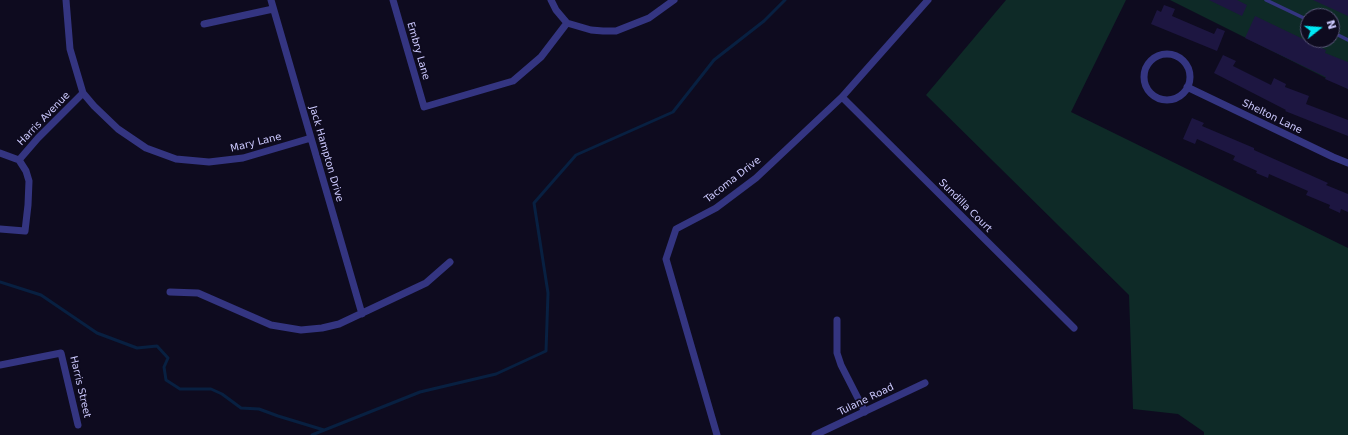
<!DOCTYPE html>
<html>
<head>
<meta charset="utf-8">
<style>
  body { margin:0 }
  #map { position:relative; width:1348px; height:435px; overflow:hidden; background:#0e0b1f; font-family:"DejaVu Sans",sans-serif }
  canvas { display:block }
  .north { position:absolute; left:1300px; top:8px; width:40px; height:40px; box-sizing:border-box; background:#0e0b1f; border:1px solid #5a5779; border-radius:50%; rotate:73deg; font-size:11px; font-weight:700; line-height:16px; text-align:center; color:#cdcaff }
  .north::after { content:''; display:block; margin:auto; width:14px; height:18px; background:#00e9f5; clip-path:polygon(50% 0,100% 100%,50% 72%,0 100%) }
</style>
</head>
<body>
<div id="map">
<canvas width="1348" height="435"></canvas>
<div class="north">N</div>
</div>
<script>
const c = document.querySelector('canvas').getContext('2d');
c.lineJoin = 'round';
function paint(path, color) { c.fillStyle = color; c.fill(path, 'evenodd'); }
const poly = rows => new Path2D(rows.map(r => 'M' + r).join(''));
function strokePath(path, color, width, dash) { c.strokeStyle = color; c.lineWidth = width; c.lineCap = dash ? 'butt' : 'round'; c.setLineDash(dash || []); c.stroke(path); }
function write(font, color, halo, rows, align = 'center') {
  c.font = font + ' "DejaVu Sans",sans-serif'; c.lineWidth = 3.5; c.setLineDash([]); c.textBaseline = 'middle'; c.strokeStyle = halo; c.fillStyle = color; for (const [text, x, y, turn = 0] of rows) {
    c.save(); c.translate(x, y); c.rotate((+turn || 0) * Math.PI / 180); c.textAlign = isNaN(turn) ? turn : align; if (halo) c.strokeText(text, 0, 0); c.fillText(text, 0, 0); c.restore();
  }
}
paint(poly([
  [1006,0,1126,0,1071,112,1348,248,1348,435,1204,435,1204,432,1178,414,1133,409,1129,295,926,95],
  [1170,0,1348,0,1348,89],
  [1308,16,1332,16,1332,40,1308,40]
]), '#0e2a27');
strokePath(poly([
  [0,282,41,295,97,333,137,348,157,346,168,358,164,367,166,380,180,389,211,389,222,394,241,408,259,409,278,416,324,430],
  [312,435,420,392,496,374,546,351,548,293,534,203,576,155,673,112,714,60,764,21,785,0]
]), '#082041', 3);
paint(poly([
  [1209,0,1237,0,1247,5,1242,16],
  [1313,0,1348,0,1348,16],
  [1164,5,1175,9,1172,16,1214,34,1217,28,1225,31,1217,51,1151,24,1157,10,1161,12],
  [1255,16,1326,50,1325,53,1348,62,1348,89,1325,79,1326,77,1245,38],
  [1223,55,1236,61,1233,66,1271,85,1274,78,1286,84,1285,87,1309,96,1306,104,1348,120,1348,136,1285,111,1286,110,1214,73],
  [1192,118,1204,123,1202,126,1254,148,1254,150,1328,183,1326,185,1348,194,1348,212,1341,209,1340,213,1329,208,1330,205,1306,195,1308,191,1269,174,1268,178,1256,173,1257,171,1233,160,1235,156,1197,139,1195,144,1183,139]
]), '#1d1641');
strokePath(poly([
  [1266,0,1308,20],
  [1332,32,1348,40]
]), '#343581', 3.5);
strokePath(poly([
  [66,0,70,49,83,93,94,106,118,129,146,148,176,159,209,162,243,158,311,138],
  [271,0,362,314],
  [393,0,424,107,513,81,541,57,567,23],
  [551,0,556,10,567,23,591,30,603,31,616,31,649,18,674,0],
  [204,24,273,9],
  '1144 77a23 23 0 1 1 46 0a23 23 0 1 1-46 0Z',
  [1187,87,1333,157,1348,163],
  [842,97,1074,328],
  [0,153,19,160,26,171,29,181,28,205,25,231,0,229],
  [19,160,38,138,83,93],
  [170,292,198,293,271,325,301,330,322,328,339,324,426,283,450,262],
  [837,320,837,353,841,365,865,412],
  [0,365,61,353,78,425],
  [717,435,666,259,676,229,716,208,756,178,842,97,928,0],
  [815,435,925,383]
]), '#343581', 7);
write('10px', '#cdcaff', '#0e0b1f', [
  ["Embry Lane",418,51,74],
  ["Shelton Lane",1272,117,26],
  ["Harris Avenue",44,119,-46],
  ["Mary Lane",256,143,-14],
  ["Jack Hampton Drive",326,154,74],
  ["Tacoma Drive",733,180,-38],
  ["Sundilla Court",965,206,45],
  ["Harris Street",80,387,77],
  ["Tulane Road",866,400,-26]
]);
</script>
</body>
</html>
